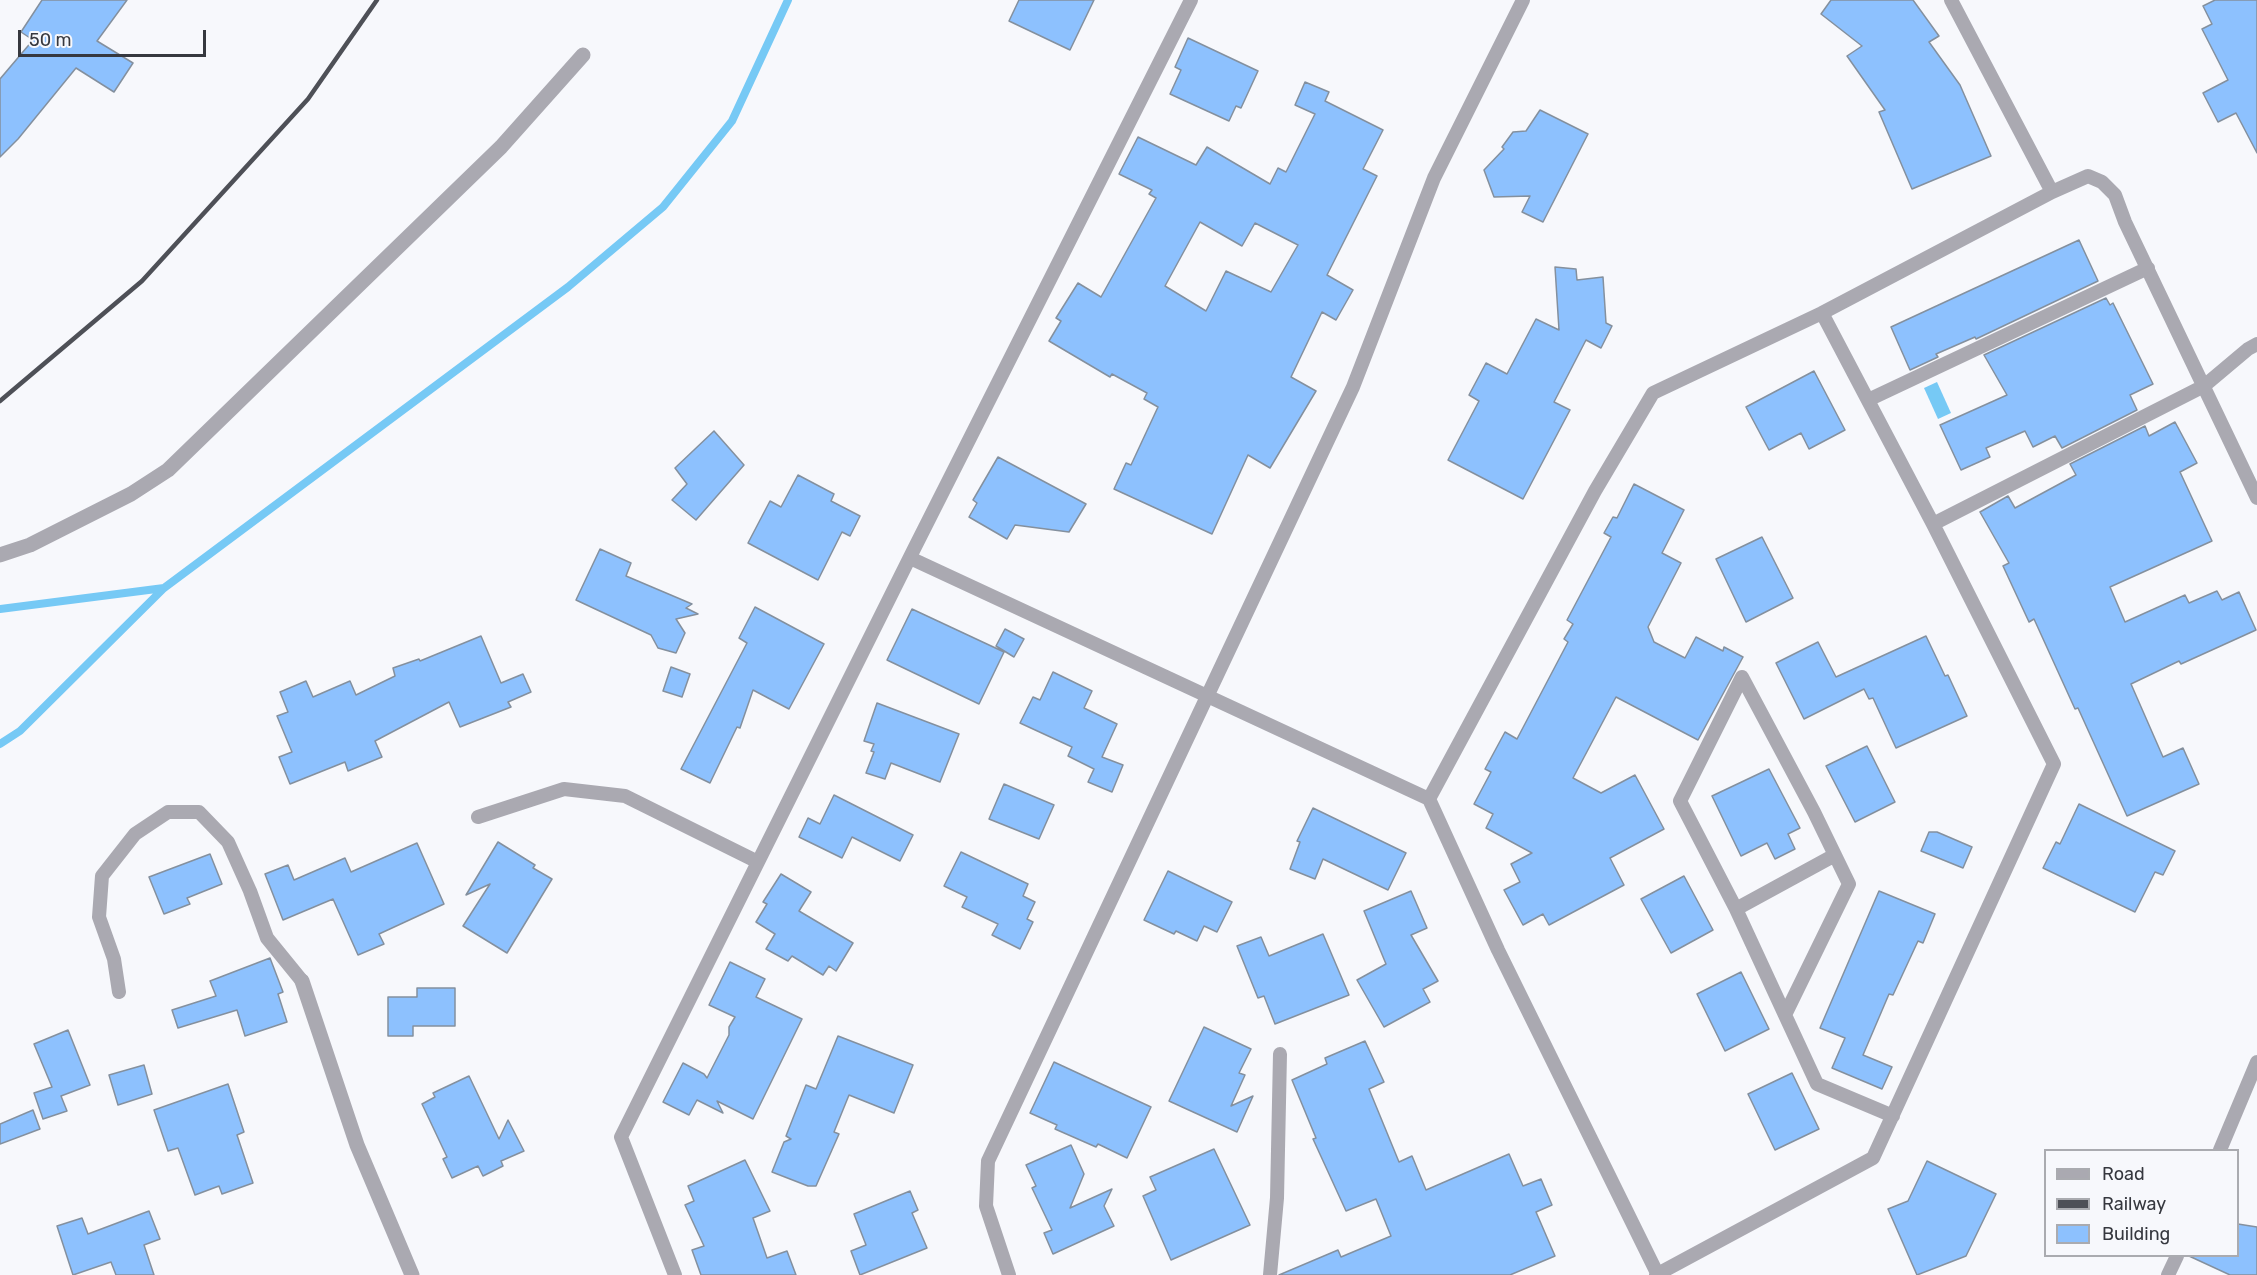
<!DOCTYPE html>
<html>
<head>
<meta charset="utf-8">
<style>
  body { margin:0 }
  #map { position:relative; width:2257px; height:1275px; overflow:hidden; background:#f7f8fc; font-family:Rubik,sans-serif }
  canvas { display:block }
  .legend { position:absolute; left:2044px; top:1149px; width:195px; height:108px; box-sizing:border-box; background:#f7f8fc; border:2px solid #aaabb0; margin:0; padding:8px 10px; list-style:none; font-size:18px; color:#36383f }
  .legend li { display:flex; align-items:center; gap:12px; height:30px }
  .legend b { width:30px; border:2px solid #aaabb0 }
  .scale { position:absolute; left:18px; top:30px; width:188px; height:27px; box-sizing:border-box; border:3px solid #36383f; border-top:0; padding-left:8px; font-size:18px; line-height:21px; white-space:nowrap; color:#36383f; -webkit-text-stroke:4px #f7f8fc; paint-order:stroke }
</style>
</head>
<body>
<div id="map">
<canvas width="2257" height="1275"></canvas>
<ul class="legend">
<li><b style="height:8px;background:#aaa9b1"></b>Road</li>
<li><b style="height:8px;background:#4e5057"></b>Railway</li>
<li><b style="height:16px;background:#8dc1fe"></b>Building</li>
</ul>
<div class="scale">50 m</div>
</div>
<script>
const c = document.querySelector('canvas').getContext('2d');
c.lineJoin = 'round';
function paint(path, color) { c.fillStyle = color; c.fill(path, 'evenodd'); }
const poly = rows => new Path2D(rows.map(r => 'M' + r).join(''));
function strokePath(path, color, width, dash) { c.strokeStyle = color; c.lineWidth = width; c.lineCap = dash ? 'butt' : 'round'; c.setLineDash(dash || []); c.stroke(path); }
paint(poly([
  [1937,382,1951,413,1938,419,1924,388]
]), '#76c9f5');
strokePath(poly([
  [0,609,164,588],
  [0,744,20,731,164,588,568,287,663,207,732,121,788,0]
]), '#76c9f5', 8);
const building = poly([
  [42,0,127,0,97,41,133,63,114,92,76,68,18,139,0,157,0,79,33,40,21,32,42,0],
  [1019,0,1094,0,1070,50,1009,21,1019,0],
  [1831,0,1913,0,1939,36,1929,42,1960,85,1991,156,1912,189,1879,112,1885,110,1847,56,1862,46,1821,14,1831,0],
  [2215,0,2257,0,2257,153,2236,113,2218,122,2203,93,2228,80,2202,29,2212,24,2203,6,2215,0],
  [1188,38,1258,71,1241,108,1236,106,1229,121,1170,94,1181,70,1175,67,1188,38],
  [1305,82,1329,92,1325,101,1383,130,1363,169,1377,176,1327,275,1353,290,1336,320,1322,312,1291,377,1316,391,1270,468,1248,455,1212,534,1114,489,1126,463,1131,465,1158,407,1144,399,1147,393,1112,374,1110,377,1049,341,1061,321,1056,318,1078,283,1101,297,1156,198,1149,194,1152,190,1119,174,1138,137,1196,165,1207,147,1270,184,1278,168,1286,172,1315,114,1295,105,1305,82],
  [1200,222,1242,246,1255,223,1298,245,1271,292,1226,271,1206,311,1165,286,1200,222],
  [1540,110,1588,134,1543,222,1522,212,1530,196,1494,197,1484,170,1504,149,1502,147,1513,132,1526,131,1540,110],
  [2079,240,2098,281,1976,339,1975,337,1936,354,1938,357,1910,370,1891,327,2079,240],
  [1555,267,1576,269,1577,280,1603,277,1606,323,1612,326,1601,348,1586,340,1554,402,1570,410,1523,499,1448,460,1479,401,1469,395,1486,363,1507,374,1536,319,1559,330,1555,267],
  [2106,298,2110,305,2113,303,2153,384,2130,395,2137,410,2062,448,2055,436,2033,447,2025,431,1986,448,1990,457,1961,470,1940,425,2007,395,1984,355,2106,298],
  [1814,371,1845,430,1809,449,1801,433,1769,450,1746,407,1814,371],
  [2175,422,2197,463,2180,472,2212,541,2110,587,2125,622,2185,595,2189,603,2217,591,2222,600,2239,592,2256,630,2181,664,2179,661,2131,684,2163,757,2183,748,2199,784,2127,816,2078,708,2075,709,2034,619,2029,622,2003,566,2009,563,1980,512,2008,496,2015,508,2076,475,2070,464,2145,426,2149,436,2175,422],
  [714,431,744,465,696,520,672,500,687,484,675,468,714,431],
  [998,457,1086,504,1069,532,1015,525,1007,539,969,517,977,503,973,500,998,457],
  [798,475,834,494,831,501,860,516,850,536,842,532,818,580,748,543,770,501,781,507,798,475],
  [1634,484,1684,510,1662,553,1681,563,1648,627,1654,642,1685,658,1696,637,1723,651,1724,647,1743,657,1698,740,1616,697,1573,778,1601,793,1635,775,1664,829,1610,858,1624,885,1549,925,1543,914,1523,925,1504,890,1520,882,1511,864,1532,853,1486,828,1493,814,1474,804,1491,772,1485,769,1505,732,1517,739,1568,642,1564,639,1573,624,1567,620,1611,537,1604,533,1613,517,1617,518,1634,484],
  [1762,537,1793,598,1746,622,1716,559,1762,537],
  [600,549,631,563,626,576,692,604,686,608,698,614,676,619,685,633,676,653,658,648,651,635,576,600,600,549],
  [755,607,824,644,789,709,753,690,740,728,737,727,710,783,681,769,747,643,739,638,755,607],
  [912,609,1004,652,979,704,887,660,912,609],
  [1005,629,1024,639,1014,657,996,646,1005,629],
  [481,636,501,683,523,674,531,692,508,702,511,707,460,727,449,702,375,741,382,757,348,771,345,762,290,784,279,757,292,752,277,716,288,712,280,692,306,681,313,697,350,681,356,695,395,676,393,668,419,659,420,661,481,636],
  [1926,636,1945,676,1948,675,1967,716,1896,748,1873,698,1869,699,1864,689,1804,719,1776,663,1818,642,1836,677,1926,636],
  [671,667,690,674,682,697,663,691,671,667],
  [1053,672,1092,691,1084,708,1117,724,1102,757,1123,765,1112,792,1088,782,1094,769,1068,756,1072,747,1020,723,1033,697,1040,700,1053,672],
  [877,703,959,734,940,782,891,763,885,779,866,773,874,752,871,751,874,744,864,741,877,703],
  [1867,746,1895,802,1855,822,1826,766,1867,746],
  [1769,769,1800,828,1788,834,1795,849,1775,859,1767,843,1741,856,1712,796,1769,769],
  [1004,784,1054,805,1039,839,989,819,1004,784],
  [834,795,913,835,900,861,852,837,842,858,799,837,808,818,820,824,834,795],
  [2079,804,2175,851,2163,875,2155,872,2135,912,2043,868,2056,842,2060,844,2079,804],
  [1313,808,1406,853,1388,890,1323,859,1315,879,1290,869,1300,842,1297,841,1313,808],
  [1929,832,1937,832,1972,847,1963,868,1921,851,1929,832],
  [498,842,535,865,533,868,552,879,507,953,463,926,490,884,466,895,498,842],
  [417,843,444,904,379,934,384,944,358,955,333,899,283,920,265,874,288,865,294,880,345,858,351,872,417,843],
  [961,852,1028,884,1023,896,1035,902,1027,919,1033,922,1020,949,992,935,998,924,962,907,967,897,944,886,961,852],
  [210,854,222,884,187,898,190,904,164,914,149,877,210,854],
  [1168,871,1232,902,1217,932,1204,926,1197,941,1176,931,1174,934,1144,920,1168,871],
  [781,874,811,892,799,911,853,943,836,971,829,966,823,975,792,956,788,961,766,949,775,934,756,922,767,904,763,902,781,874],
  [1684,876,1713,930,1671,953,1641,899,1684,876],
  [1411,891,1427,928,1411,935,1438,981,1423,989,1430,1002,1384,1027,1357,980,1386,964,1364,911,1411,891],
  [1879,891,1935,914,1923,943,1918,941,1893,995,1889,994,1863,1055,1892,1067,1882,1089,1832,1068,1845,1038,1820,1028,1879,891],
  [1323,934,1349,995,1275,1024,1264,996,1258,998,1237,946,1261,937,1269,956,1323,934],
  [270,958,283,992,278,994,287,1022,245,1036,237,1010,178,1028,172,1010,216,996,210,981,270,958],
  [730,962,765,979,756,997,802,1019,753,1119,717,1101,723,1113,697,1100,689,1115,663,1102,683,1063,704,1074,707,1078,729,1035,729,1027,735,1017,709,1005,730,962],
  [1741,972,1769,1029,1725,1051,1697,994,1741,972],
  [417,988,455,988,455,1026,413,1026,413,1036,388,1036,388,997,417,997,417,988],
  [1204,1027,1251,1049,1239,1073,1245,1075,1231,1106,1253,1096,1237,1132,1169,1101,1204,1027],
  [68,1030,90,1085,61,1096,67,1111,43,1119,34,1093,52,1087,34,1044,68,1030],
  [838,1036,913,1065,894,1113,849,1095,834,1132,839,1134,816,1186,808,1186,772,1172,784,1142,791,1139,786,1136,806,1085,816,1089,838,1036],
  [1365,1041,1384,1082,1369,1089,1399,1162,1412,1156,1426,1190,1509,1154,1523,1186,1541,1179,1552,1205,1536,1212,1555,1256,1510,1275,1279,1275,1338,1250,1341,1257,1391,1236,1376,1199,1346,1211,1313,1139,1316,1138,1292,1080,1327,1064,1325,1058,1365,1041],
  [1054,1062,1151,1107,1127,1158,1098,1144,1096,1147,1055,1129,1057,1125,1030,1113,1054,1062],
  [144,1065,152,1094,118,1105,109,1075,144,1065],
  [1792,1073,1819,1129,1775,1150,1748,1094,1792,1073],
  [469,1076,499,1139,508,1120,524,1151,501,1161,503,1166,483,1176,478,1166,452,1178,443,1159,447,1157,422,1104,435,1097,433,1093,469,1076],
  [228,1084,244,1132,237,1135,253,1183,222,1194,219,1186,195,1195,178,1148,168,1151,154,1110,228,1084],
  [33,1110,40,1129,0,1144,0,1124,33,1110],
  [1071,1145,1084,1174,1070,1208,1112,1189,1104,1206,1114,1226,1053,1254,1044,1233,1052,1230,1032,1188,1036,1186,1026,1165,1071,1145],
  [1214,1149,1250,1225,1171,1260,1143,1196,1156,1190,1150,1177,1214,1149],
  [745,1160,770,1211,753,1218,767,1258,787,1251,796,1275,701,1275,692,1250,704,1246,685,1205,694,1201,688,1186,745,1160],
  [1927,1161,1996,1194,1966,1256,1917,1275,1888,1209,1908,1201,1927,1161],
  [910,1191,918,1210,912,1213,927,1248,860,1275,851,1251,866,1245,854,1214,910,1191],
  [149,1211,160,1239,144,1245,154,1275,116,1275,111,1262,73,1275,57,1226,82,1218,88,1234,149,1211],
  [2238,1224,2257,1227,2257,1275,2230,1275,2189,1256,2238,1256,2238,1224]
]);
paint(building, '#8dc1fe');
strokePath(building, '#84909e', 1.5);
strokePath(poly([
  [1951,0,2052,192],
  [1868,400,2148,268],
  [1933,524,2204,386,2248,349,2257,344],
  [910,558,1429,799],
  [478,817,564,789,625,796,758,862],
  [1736,909,1835,855],
  [119,992,114,959,99,917,102,876,135,834,168,812,199,812,228,842,250,891,267,938,302,981],
  [1785,1015,1849,884,1814,812,1742,677,1680,801,1736,909,1785,1015,1817,1084,1893,1116],
  [2220,1150,2257,1062],
  [675,1275,621,1137,914,549,1191,0],
  [1009,1275,986,1206,988,1161,1353,387,1434,178,1523,0],
  [1270,1275,1277,1198,1280,1054],
  [1656,1275,1873,1158,2054,764,1933,524,1822,313],
  [1658,1275,1498,950,1429,799,1595,491,1653,393,1822,313,2052,192,2088,176,2102,182,2115,195,2125,222,2257,498],
  [2168,1275,2177,1256]
]), '#aaa9b1', 14);
strokePath(poly([
  [0,555,30,545,131,494,168,470,501,147,583,55],
  [302,981,357,1145,412,1275]
]), '#aaa9b1', 15);
strokePath(poly([
  [0,401,142,281,308,99,377,0]
]), '#4e5057', 4.5);
</script>
</body>
</html>
